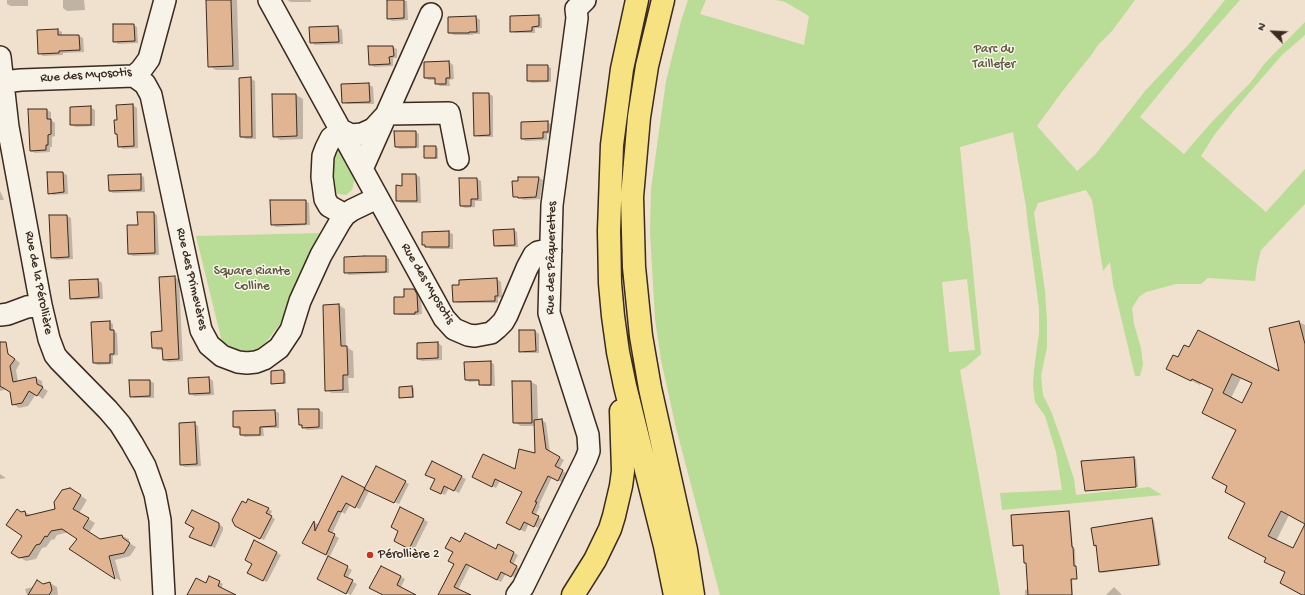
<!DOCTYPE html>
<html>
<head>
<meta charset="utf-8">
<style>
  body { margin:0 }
  #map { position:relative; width:1305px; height:595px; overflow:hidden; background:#f0e0ce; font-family:"Gochi Hand",sans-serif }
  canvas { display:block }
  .north { position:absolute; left:1253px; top:12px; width:40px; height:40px; -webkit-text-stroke:3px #f7f3e8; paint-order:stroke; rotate:294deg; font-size:11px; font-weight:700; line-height:16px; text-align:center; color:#3b2a1e }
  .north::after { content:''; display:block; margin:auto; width:14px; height:18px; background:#3b2a1e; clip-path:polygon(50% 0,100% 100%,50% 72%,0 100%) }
</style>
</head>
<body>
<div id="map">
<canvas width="1305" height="595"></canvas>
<div class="north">N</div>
</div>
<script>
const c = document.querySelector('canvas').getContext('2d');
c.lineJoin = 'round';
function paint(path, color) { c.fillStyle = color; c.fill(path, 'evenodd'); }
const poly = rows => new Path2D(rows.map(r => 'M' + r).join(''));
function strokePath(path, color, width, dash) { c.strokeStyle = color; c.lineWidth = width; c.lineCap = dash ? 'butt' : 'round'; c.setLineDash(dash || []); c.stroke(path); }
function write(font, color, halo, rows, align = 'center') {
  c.font = font + ' "Gochi Hand",sans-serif'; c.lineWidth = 3; c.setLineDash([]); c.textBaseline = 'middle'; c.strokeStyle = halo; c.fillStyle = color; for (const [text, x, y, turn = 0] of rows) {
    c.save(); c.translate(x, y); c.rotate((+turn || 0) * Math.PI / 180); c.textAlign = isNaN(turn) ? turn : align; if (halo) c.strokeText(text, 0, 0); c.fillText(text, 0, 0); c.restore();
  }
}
paint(poly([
  [688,0,706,0,700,14,804,45,809,16,785,2,776,0,1135,0,1112,31,1098,45,1092,54,1061,93,1037,126,1077,171,1095,155,1145,91,1189,44,1225,0,1240,0,1185,62,1140,117,1184,154,1210,124,1251,82,1265,63,1305,22,1305,35,1282,55,1236,108,1215,134,1201,156,1266,212,1305,169,1305,204,1261,250,1257,266,1255,281,1208,278,1201,284,1176,284,1146,292,1139,297,1132,308,1134,324,1141,348,1143,364,1140,376,1135,376,1113,284,1110,262,1103,271,1092,200,1086,190,1038,203,1034,213,1045,291,1047,321,1047,347,1041,376,1043,395,1051,411,1061,439,1074,479,1076,495,1149,487,1162,495,1002,510,1000,493,1062,490,1056,452,1045,416,1035,402,1033,386,1034,370,1039,333,1039,309,1028,225,1026,207,1013,132,960,147,968,228,970,240,981,354,966,367,960,370,1000,595,720,595,676,428,661,360,655,319,650,233,651,189,666,81,681,21],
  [967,279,975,350,949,352,942,282],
  [338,145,355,178,352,190,346,195,338,194,335,191,333,187,330,151],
  [323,233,284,316,280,324,266,342,254,351,244,352,236,350,222,342,196,236]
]), '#b9dc96');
paint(poly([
  [7,0,28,0,28,6,11,6,7,4],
  [63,0,84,0,85,10,67,11,63,8],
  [207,0,237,0,239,70,216,70,209,66],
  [287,0,311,0,311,2,291,2],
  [388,0,407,1,408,20,392,21,388,18],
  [538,16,542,18,542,28,535,28,535,33,515,33,511,31],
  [476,17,480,20,480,34,473,34,473,35,454,35,449,33],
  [133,25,137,27,138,43,118,44,114,41],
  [338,27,342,30,343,44,315,45,311,42],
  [38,30,58,30,62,32,62,36,79,36,83,38,84,52,63,53,63,55,43,56,39,53],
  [369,47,393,47,397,49,397,58,393,58,393,66,374,67,370,64],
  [449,62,453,65,454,79,449,80,450,86,440,86,436,83,436,80,429,80,425,78],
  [547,66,551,68,551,82,532,83,528,81],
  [250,78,255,81,256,139,246,139,241,137],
  [368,84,373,87,374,104,347,104,343,102],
  [489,94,493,96,493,137,479,137,475,135],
  [273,95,296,95,303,99,303,139,280,140,274,136],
  [133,105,137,108,138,148,123,149,119,146,118,135,116,134,118,121],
  [90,107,95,110,95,126,76,127,71,125],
  [46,110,51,112,51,120,55,123,55,136,52,137,52,147,50,147,50,152,35,153,31,151],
  [547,122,551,124,552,133,547,134,547,140,526,141,522,139],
  [415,132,419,134,419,148,400,149,396,147],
  [425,147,438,148,438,159,425,158],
  [63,173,67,175,68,194,53,195,49,193],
  [140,175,144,177,145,192,113,193,109,191],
  [403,175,416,175,420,177,421,203,401,203,397,201,403,187],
  [519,178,539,178,543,180,540,199,524,200,514,196,519,182],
  [477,179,481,181,482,201,475,201,475,207,465,208,461,206],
  [0,191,4,200,0,200],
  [305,201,309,203,310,225,276,227,272,224],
  [153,213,157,215,159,255,133,256,129,254,139,226],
  [50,216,67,216,71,218,73,259,56,260,52,257],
  [514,230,517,232,518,247,498,247,495,245],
  [448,232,453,234,453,249,431,249,423,244],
  [385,257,389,259,389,273,349,275,345,272],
  [174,277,179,280,183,361,168,362,164,360,163,350,157,350,153,347,163,332],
  [497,279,501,282,502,297,498,298,498,303,458,303,454,301,460,286,460,281],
  [98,280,102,283,103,299,75,300,70,298],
  [414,290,418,293,421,298,422,314,419,314,419,315,399,315,395,313,405,298],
  [339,305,345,309,346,347,353,351,354,378,348,378,349,393,332,393,326,390,324,306],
  [109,322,113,324,113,331,117,333,118,355,113,356,113,364,98,365,94,363],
  [1299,322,1305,325,1305,523,1289,515,1276,541,1293,550,1305,526,1305,595,1303,595,1286,572,1267,558,1247,503,1228,486,1237,430,1214,389,1201,383,1200,385,1176,373,1179,359,1281,373],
  [1241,378,1253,384,1243,404,1231,398],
  [535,331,539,334,539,353,525,353,520,351],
  [438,343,442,346,442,360,422,361,418,359,418,344],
  [0,355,12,357,20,363,16,370,18,382,36,378,42,381,43,388,48,391,43,399,36,394,28,406,19,408,13,404,11,392,7,389,0,391],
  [490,362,494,364,495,386,484,386,480,384,480,381,469,382,466,379],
  [272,372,284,372,286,373,286,384,274,384,272,383],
  [209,378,213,381,214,395,194,396,190,393,189,379],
  [150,381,154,383,154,398,134,398,131,396],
  [531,382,537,385,538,421,542,420,546,423,550,452,564,460,559,469,566,473,562,482,552,477,539,505,540,506,535,516,542,519,538,528,529,523,525,532,508,523,523,492,500,481,496,488,478,479,515,471,536,454,535,426,521,426,514,422],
  [412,387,414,388,414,398,402,398,400,397],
  [318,410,323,412,323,429,307,430,300,425],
  [275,411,279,413,279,428,263,428,264,436,245,437,241,435,241,429,238,429,234,427],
  [195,424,198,426,201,466,185,467,181,465],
  [1134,458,1136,459,1138,487,1088,491,1086,490],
  [0,474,6,478,0,479],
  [343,477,366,489,405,482,409,484,399,504,369,491,360,509,350,505,345,514,342,512,332,534,339,538,330,556,304,543,314,522,319,525],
  [462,477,466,479,459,493,449,488,445,495,435,490],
  [77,493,87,500,79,513,95,523,89,533,100,540,122,536,129,539,129,543,136,547,130,556,115,560,121,581,116,578,108,551,69,532,57,535,54,540,52,539,46,547,42,548,36,559,26,561,19,557,24,535,21,513,25,512,32,516,56,510],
  [249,500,272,511,270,516,275,519,264,540,240,528],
  [401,508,428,522,414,550,395,540,400,531],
  [1069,512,1070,513,1073,548,1075,549,1076,578,1072,573,1073,595,1025,595,1025,590,1029,589,1027,564,1024,545,1015,546,1014,545],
  [1152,519,1154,520,1161,565,1102,573,1100,572,1097,546,1094,545,1092,529],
  [219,524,223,527,223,530,215,548,190,537],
  [255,542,281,555,267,582,252,575],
  [461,543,496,550,498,545,518,555,513,565,520,569,516,578,506,573,501,582,470,566,458,590,469,595,439,595,455,564],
  [328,558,352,570,347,579,357,584,351,595,322,581],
  [381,567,405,579,401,587,408,595,384,595],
  [210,577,223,584,221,589,230,595,191,595,206,585],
  [50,583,57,587,58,595,27,595,25,589],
  [1114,587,1122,595,1106,595]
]), '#0003');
const building = poly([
  [206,0,231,0,233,66,208,67,206,0],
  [387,0,404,0,404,18,387,19,387,0],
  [539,15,539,26,532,27,532,31,510,32,510,16,539,15],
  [476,16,477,32,469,32,469,33,448,33,448,17,476,16],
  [113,24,134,24,135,41,113,42,113,24],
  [338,26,339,42,310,43,309,27,338,26],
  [58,29,58,35,79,35,80,50,59,51,59,53,38,54,37,30,58,29],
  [368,46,393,46,394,56,389,57,390,64,369,65,368,46],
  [449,61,450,78,446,78,446,84,435,84,435,78,424,78,424,62,449,61],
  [527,65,548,65,548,81,527,81,527,65],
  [251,77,252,137,240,137,239,78,251,77],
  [369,83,370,102,342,103,341,84,369,83],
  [473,93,489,93,490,135,474,136,473,93],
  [272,94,296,94,297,136,273,137,272,94],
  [133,104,134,146,118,147,117,134,115,134,114,120,117,120,116,105,133,104],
  [91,106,91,125,70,125,70,107,91,106],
  [28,109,47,109,47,119,51,119,51,134,48,135,48,145,46,145,46,150,30,151,28,109],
  [548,121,548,132,543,132,543,138,521,139,521,122,548,121],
  [394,131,416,131,416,147,395,147,394,131],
  [424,146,436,146,436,158,424,158,424,146],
  [47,172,63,172,64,192,48,194,47,172],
  [141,174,141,190,109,191,108,175,141,174],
  [402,174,416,174,417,201,396,201,396,185,402,186,402,174],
  [518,177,539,177,536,197,518,198,518,197,513,197,512,181,518,181,518,177],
  [459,178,477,178,478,199,471,199,471,206,460,206,459,178],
  [270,200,306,200,306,224,271,225,270,200],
  [137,212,154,212,155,253,128,254,127,225,138,225,137,212],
  [49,215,67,215,69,257,51,258,49,215],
  [514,229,515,245,494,246,493,230,514,229],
  [449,231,449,247,425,247,425,245,422,245,422,232,449,231],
  [364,256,386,256,386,272,344,273,344,257,364,256],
  [175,276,179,359,163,360,162,348,152,348,151,332,162,331,159,277,175,276],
  [497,278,498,296,495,296,495,301,453,302,452,285,459,285,459,280,497,278],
  [98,279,99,297,70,299,69,280,98,279],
  [404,289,414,289,417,294,418,312,415,312,415,314,394,314,394,297,404,297,404,289],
  [339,304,341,346,347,346,348,375,343,375,343,390,325,391,323,305,339,304],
  [110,321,110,330,114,330,114,354,110,354,110,363,93,363,91,322,110,321],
  [1299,321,1305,344,1305,524,1281,511,1268,536,1293,548,1305,524,1305,595,1302,595,1280,583,1285,572,1264,562,1266,558,1228,538,1245,503,1225,492,1227,486,1212,478,1236,430,1202,413,1213,389,1192,379,1191,381,1166,369,1173,355,1178,357,1184,345,1189,347,1198,330,1279,371,1269,328,1299,321],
  [1232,374,1252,383,1242,403,1223,393,1232,374],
  [519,330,535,330,536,351,519,352,519,330],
  [0,342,6,342,8,354,15,359,10,366,13,382,36,377,37,384,43,387,37,396,29,391,22,403,12,405,10,392,0,386,0,342],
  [438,342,438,358,417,359,417,343,438,342],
  [491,361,491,385,479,385,479,380,465,380,464,362,491,361],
  [282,370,284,371,284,383,271,384,271,371,282,370],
  [209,377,210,393,189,394,188,378,209,377],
  [129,380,150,380,150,396,130,397,129,380],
  [512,381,531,381,532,423,513,423,512,381],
  [412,386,413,397,399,398,399,387,412,386],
  [298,409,319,409,319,427,302,428,302,425,299,425,298,409],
  [275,410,276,426,260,427,260,435,240,435,240,427,233,427,233,411,275,410],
  [542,419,546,449,560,457,555,466,563,470,558,481,548,476,535,502,537,502,532,513,539,516,534,527,524,522,520,530,506,523,522,492,495,479,492,487,472,477,483,454,515,469,519,449,535,453,534,420,542,419],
  [195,422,197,464,180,465,179,423,195,422],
  [1134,457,1136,487,1085,491,1081,461,1134,457],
  [432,461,462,476,454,491,444,486,441,494,430,489,435,479,425,475,432,461],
  [376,466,406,481,394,503,364,489,376,466],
  [342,476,365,488,355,508,346,503,341,512,338,511,328,531,335,534,326,555,302,543,314,521,315,531,342,476],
  [70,488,81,495,73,509,89,518,83,528,100,539,122,535,123,538,130,543,124,553,109,556,115,579,69,549,77,539,62,529,51,531,47,537,45,536,40,544,36,545,29,556,19,558,11,553,22,536,6,525,17,509,21,512,25,511,26,516,55,509,54,502,62,490,70,488],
  [248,499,269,508,266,513,272,516,260,539,235,526,232,520,242,501,246,503,248,499],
  [400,507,424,519,409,549,394,541,398,531,391,527,400,507],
  [192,510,219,523,219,528,211,546,189,537,194,528,185,523,192,510],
  [1069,511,1072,547,1073,547,1074,566,1076,566,1077,579,1071,579,1072,595,1028,595,1026,563,1024,563,1023,545,1013,546,1011,515,1069,511],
  [1152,518,1159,565,1099,572,1096,545,1094,546,1091,528,1152,518],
  [465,533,496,549,498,544,514,552,510,562,517,566,511,577,501,572,497,580,466,564,454,587,471,595,438,595,454,564,448,561,453,552,445,548,451,537,460,542,465,533],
  [254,540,277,552,263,581,247,573,252,564,245,560,254,540],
  [328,556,348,566,344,576,353,580,346,594,317,579,328,556],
  [381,566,401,576,397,585,416,595,383,595,369,588,381,566],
  [209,576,220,581,218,586,236,595,187,595,196,578,206,583,209,576],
  [37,580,43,584,50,582,52,590,49,595,28,595,37,580]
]);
paint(building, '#e1b492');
strokePath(building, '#3b2a1e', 1);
const minor = poly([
  [269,0,444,318,454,329,468,335,475,336,491,333,497,328,503,322,507,315,527,268,534,255,538,252,543,251,551,251],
  [0,57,8,127,41,305,49,339,55,355,59,360,108,410,120,424,132,443,145,466,155,494,160,520,164,595],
  [134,76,145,84,151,95,201,330,209,345,222,356,238,362,247,363,256,362,264,359,279,348,291,330,300,301,321,255,340,222,345,215,352,210,377,198],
  [3,82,21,80,134,76,141,70,149,59,165,0],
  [387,114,449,113,458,159],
  [362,169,431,14],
  [345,215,329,206,325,199,322,177,323,156,326,148,331,138,341,130,351,135,362,134,373,129,384,117],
  [0,315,8,314,27,307,41,305],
  [517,595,523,587,586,459,589,451,588,435,549,313,552,205,577,18,576,9,585,0]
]);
const highway = poly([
  [637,0,622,69,612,145,609,231,610,283,613,316,618,352,625,386,665,546,675,595],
  [663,0,647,66,639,117,632,197,634,267,641,336,650,388,686,550,693,595],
  [573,595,595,560,610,529,614,516,621,486,623,471,621,411]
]);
strokePath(minor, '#3b2a1e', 24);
strokePath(highway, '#3b2a1e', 25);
strokePath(minor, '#f7f3e8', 21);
strokePath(highway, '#f7e281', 22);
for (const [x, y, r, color] of [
  [370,555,4,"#c8321e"]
]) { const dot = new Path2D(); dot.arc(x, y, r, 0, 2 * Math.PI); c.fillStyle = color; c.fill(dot); strokePath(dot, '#f7f3e8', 1.5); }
write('13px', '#5a563c', '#f7f3e8', [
  ["Parc du",994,50],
  ["Taillefer",994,65],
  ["Square Riante",252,272],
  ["Colline",252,287]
]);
write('13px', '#3b2a1e', '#f7f3e8', [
  ["Rue des Myosotis",86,76,-4],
  ["Rue des Pâquerettes",552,258,-89],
  ["Rue des Primevères",191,279,77],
  ["Rue de la Pérollière",38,283,79],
  ["Rue des Myosotis",427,284,59]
]);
write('13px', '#3b2a1e', '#f7f3e8', [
  ["Pérollière 2",378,555]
], 'left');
</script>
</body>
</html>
